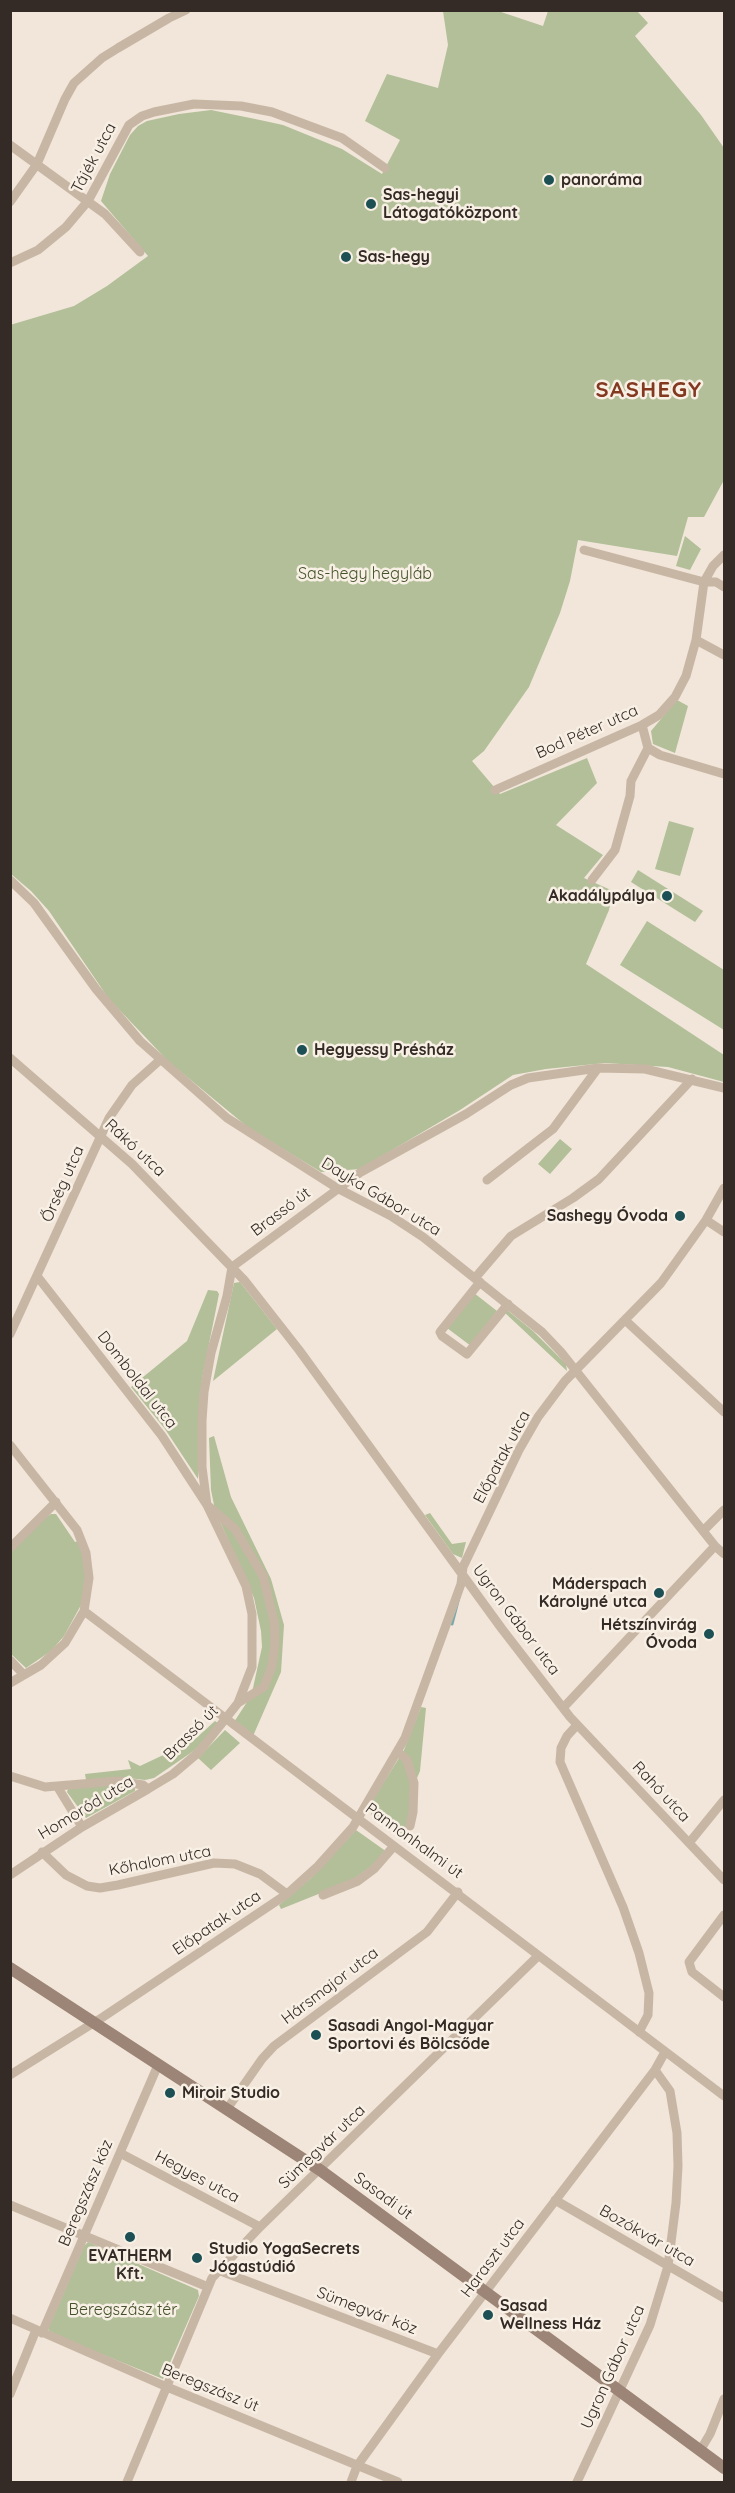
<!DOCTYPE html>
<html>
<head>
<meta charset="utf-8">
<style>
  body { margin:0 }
  #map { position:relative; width:735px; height:2493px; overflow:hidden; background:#f1e6d9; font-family:Quicksand,sans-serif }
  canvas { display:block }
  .frame { position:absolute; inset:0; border:12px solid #342b26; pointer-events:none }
</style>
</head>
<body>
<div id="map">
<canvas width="735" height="2493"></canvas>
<div class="frame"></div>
</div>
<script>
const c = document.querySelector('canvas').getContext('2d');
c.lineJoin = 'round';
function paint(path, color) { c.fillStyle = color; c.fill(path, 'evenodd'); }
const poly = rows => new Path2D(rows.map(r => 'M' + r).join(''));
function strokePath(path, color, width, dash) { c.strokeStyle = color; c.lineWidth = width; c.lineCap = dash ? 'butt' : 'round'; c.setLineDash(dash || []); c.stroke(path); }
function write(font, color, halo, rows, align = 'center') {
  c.font = font + ' Quicksand,sans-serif'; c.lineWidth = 5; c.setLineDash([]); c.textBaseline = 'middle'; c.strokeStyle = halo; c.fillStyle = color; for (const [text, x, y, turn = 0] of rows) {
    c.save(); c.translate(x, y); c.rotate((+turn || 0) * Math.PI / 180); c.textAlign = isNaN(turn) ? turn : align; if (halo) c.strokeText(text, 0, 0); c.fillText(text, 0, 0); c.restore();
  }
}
paint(poly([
  [443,11,498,11,543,26,548,11,637,11,648,23,635,36,701,115,724,148,724,480,704,517,688,517,677,556,578,540,570,581,560,613,529,687,484,751,472,761,500,794,587,758,597,783,556,825,603,855,584,878,613,891,609,910,586,964,724,1055,724,1082,668,1067,605,1063,546,1069,513,1075,460,1110,360,1169,321,1172,250,1129,169,1062,109,999,49,911,31,891,11,874,10,325,74,306,107,286,148,256,101,201,110,174,130,135,138,126,147,121,179,114,211,110,260,120,283,125,342,149,382,174,400,140,365,121,387,74,438,88,448,45],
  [685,536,701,549,690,570,676,566],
  [677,700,688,706,675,753,653,744,651,731],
  [669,821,694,828,680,876,655,869],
  [638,870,703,911,695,922,631,882],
  [647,921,724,970,724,1030,620,965],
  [560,1139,572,1149,550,1174,538,1164],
  [240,1282,277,1329,213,1381,234,1283],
  [208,1290,217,1291,219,1294,202,1379,198,1479,165,1429,131,1387,187,1341],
  [474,1293,497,1311,471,1346,447,1328],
  [507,1310,533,1331,566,1364,567,1371,504,1312],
  [214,1436,231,1497,271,1579,284,1625,281,1672,253,1736,234,1722,249,1699,253,1688,262,1647,261,1631,254,1598,215,1510,211,1490,209,1438],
  [430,1513,452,1544,466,1542,462,1558,453,1554,425,1515],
  [51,1514,56,1514,75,1542,78,1541,83,1554,86,1574,81,1605,64,1636,51,1651,26,1668,11,1654,10,1551,43,1519],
  [421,1707,426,1708,420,1771,411,1792,408,1824,401,1838,372,1816,369,1806,404,1750],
  [215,1721,219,1724,195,1750,154,1778,145,1780,128,1778,86,1780,85,1774,131,1769,128,1760,140,1766,193,1741],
  [225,1730,240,1743,211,1770,198,1758],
  [131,1785,135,1786,135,1791,86,1818,67,1792,68,1789,85,1786],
  [356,1830,387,1852,377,1862,351,1881,281,1909,279,1905,311,1878],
  [88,2242,198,2290,199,2296,163,2379,52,2334,48,2329,84,2246]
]), '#b2bf99');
strokePath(poly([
  [452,1624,459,1597]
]), '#78aaad', 3);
strokePath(poly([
  [10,145,105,214,140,252],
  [10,202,37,164,65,99,74,83,102,58,118,48,169,18,186,10],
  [10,263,38,250,66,227,88,201,129,125,142,116,154,112,194,104,241,106,272,112,342,138,385,168],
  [584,550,704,582,716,582,724,587],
  [696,640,724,655],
  [642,725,648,748,660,755,724,774],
  [495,790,642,725,659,715,675,697,686,676,696,640,704,582,713,566,724,555],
  [10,880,34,903,96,989,140,1041,227,1118,337,1188,391,1216,423,1237,542,1332,561,1352,715,1546,724,1554],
  [592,880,615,850,630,796,631,781,648,748],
  [10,1058,132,1164,245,1281,299,1350,502,1629,570,1717,724,1880],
  [487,1180,553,1129,598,1068],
  [706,1220,724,1232],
  [37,1276,162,1436,207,1505,235,1529,263,1576,274,1621,275,1644,272,1666,264,1687,238,1703],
  [475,1278,511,1236,573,1198,599,1179,692,1079],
  [480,1282,440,1332,442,1336,467,1354,508,1304],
  [625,1320,724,1412],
  [10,1334,109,1118,132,1085,160,1060],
  [10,1445,77,1530,86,1553,89,1578,84,1611,65,1643,41,1665,10,1683],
  [703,1531,724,1510],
  [10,1548,56,1502],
  [84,1611,724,2096],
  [10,1660,24,1675],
  [563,1708,715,1546],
  [577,1725,567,1736,561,1748,560,1762,623,1907,639,1953,649,1993,648,2015,639,2032],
  [398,1752,407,1760,414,1783,413,1812,410,1826],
  [10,1776,45,1787,118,1781,143,1785,148,1789,173,1774,199,1752,238,1703,252,1667,252,1614,246,1586,207,1505,202,1467,202,1421,204,1392,211,1353,227,1296,232,1267,361,1172,466,1114,511,1085,528,1078,598,1068,645,1069,724,1088],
  [57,1786,82,1827],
  [689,1843,724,1800],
  [42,1852,66,1875,87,1886,100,1888,118,1885,214,1863,235,1864,260,1874,287,1894],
  [10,1875,82,1827,148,1789],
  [323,1895,358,1881,374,1869,394,1846],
  [724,1915,689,1962,692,1972,724,1997],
  [10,2075,103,2017,287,1894,318,1866,353,1827,405,1738,461,1584,463,1567,519,1450,538,1417,565,1381,661,1283,706,1220,724,1188],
  [227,2109,262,2059,274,2046,427,1932,458,1892],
  [120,2153,260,2227],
  [555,2200,724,2298],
  [10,2205,208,2287],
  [218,2270,438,2354],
  [10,2318,167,2387,398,2482],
  [42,2333,158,2065],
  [10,2394,36,2330],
  [701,2449,710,2434,724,2399],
  [127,2482,212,2278,260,2227,538,1956],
  [351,2482,357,2466,438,2354,655,2070],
  [577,2482,650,2325,668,2266,676,2203,678,2166,677,2133,670,2091,655,2070,665,2052]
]), '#c8b6a5', 9);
strokePath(poly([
  [10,1968,320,2170,724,2468]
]), '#9c8576', 12);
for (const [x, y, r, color] of [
  [549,180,6,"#1c5055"],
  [371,204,6,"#1c5055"],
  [346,257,6,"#1c5055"],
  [667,896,6,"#1c5055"],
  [302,1050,6,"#1c5055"],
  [680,1216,6,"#1c5055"],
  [659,1593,6,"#1c5055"],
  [709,1634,6,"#1c5055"],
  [316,2035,6,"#1c5055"],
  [170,2093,6,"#1c5055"],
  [130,2237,6,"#1c5055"],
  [197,2258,6,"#1c5055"],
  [488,2315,6,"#1c5055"]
]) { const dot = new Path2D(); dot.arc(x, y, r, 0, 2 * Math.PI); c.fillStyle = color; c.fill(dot); strokePath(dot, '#f9f0e5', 2); }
write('16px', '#342b26', '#f9f0e5', [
  ["Tájék utca",94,158,-62],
  ["Bod Péter utca",587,732,-24],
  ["Rákó utca",135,1148,43],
  ["Őrség utca",63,1184,-66],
  ["Dayka Gábor utca",381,1197,31],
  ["Brassó út",281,1212,-37],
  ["Domboldal utca",137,1380,52],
  ["Előpatak utca",502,1457,-62],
  ["Ugron Gábor utca",516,1620,53],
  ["Brassó út",191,1733,-45],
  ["Rahó utca",661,1792,47],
  ["Homoród utca",86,1808,-31],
  ["Pannonhalmi út",414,1841,36],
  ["Kőhalom utca",160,1861,-11],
  ["Előpatak utca",217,1923,-34],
  ["Hársmajor utca",330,1986,-37],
  ["Sümegvár utca",322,2147,-44],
  ["Hegyes utca",197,2177,28],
  ["Beregszász köz",86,2193,-67],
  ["Sasadi út",383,2196,36],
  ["Bozókvár utca",647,2236,30],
  ["Haraszt utca",493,2258,-53],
  ["Sümegvár köz",367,2311,21],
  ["Ugron Gábor utca",613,2367,-66],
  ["Beregszász út",210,2388,22]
]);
write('bold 16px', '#342b26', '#f9f0e5', [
  ["panoráma",561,180],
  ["Sas-hegyi",383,195],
  ["Látogatóközpont",383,213],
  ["Sas-hegy",358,257],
  ["Akadálypálya",655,896,"right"],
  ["Hegyessy Présház",314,1050],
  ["Sashegy Óvoda",668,1216,"right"],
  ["Máderspach",647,1584,"right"],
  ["Károlyné utca",647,1602,"right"],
  ["Hétszínvirág",697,1625,"right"],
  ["Óvoda",697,1643,"right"],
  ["Sasadi Angol-Magyar",328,2026],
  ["Sportovi és Bölcsőde",328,2044],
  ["Miroir Studio",182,2093],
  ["Studio YogaSecrets",209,2249],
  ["Jógastúdió",209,2267],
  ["EVATHERM",130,2256,"center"],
  ["Kft.",130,2274,"center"],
  ["Sasad",500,2306],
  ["Wellness Ház",500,2324]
], 'left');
write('16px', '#43522a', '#f9f0e5', [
  ["Sas-hegy hegyláb",365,574],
  ["Beregszász tér",123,2310]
]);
c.letterSpacing = '1.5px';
write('bold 22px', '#823920', '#f9f0e5', [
  ["SASHEGY",649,390]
]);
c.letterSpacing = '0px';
</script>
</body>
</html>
